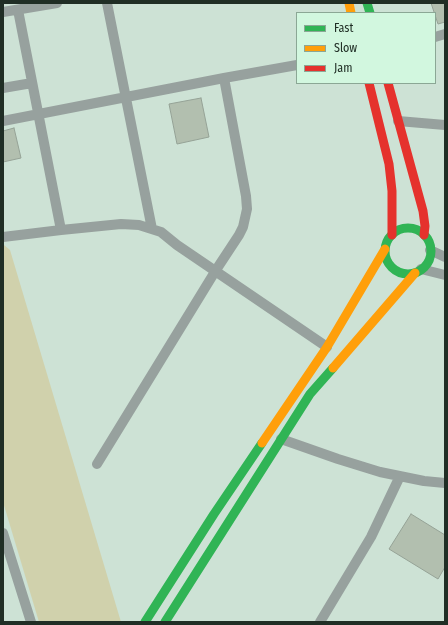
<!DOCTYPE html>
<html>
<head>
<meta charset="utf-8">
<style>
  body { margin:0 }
  #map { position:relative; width:448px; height:625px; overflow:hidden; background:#cde2d5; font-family:"Fira Sans Condensed",sans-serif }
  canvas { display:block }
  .frame { position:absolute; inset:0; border:4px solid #202e25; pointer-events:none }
  .legend { position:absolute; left:296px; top:12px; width:140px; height:72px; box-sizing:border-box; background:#d2f7df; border:1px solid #8ba795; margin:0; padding:5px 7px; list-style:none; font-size:12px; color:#202e25 }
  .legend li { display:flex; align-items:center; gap:8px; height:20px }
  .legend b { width:20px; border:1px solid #8ba795 }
</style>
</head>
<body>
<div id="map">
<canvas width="448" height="625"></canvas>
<div class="frame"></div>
<ul class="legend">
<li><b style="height:5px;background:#30b455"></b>Fast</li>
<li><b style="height:5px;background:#ff9f0a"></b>Slow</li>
<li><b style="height:5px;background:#e5322d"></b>Jam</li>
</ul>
</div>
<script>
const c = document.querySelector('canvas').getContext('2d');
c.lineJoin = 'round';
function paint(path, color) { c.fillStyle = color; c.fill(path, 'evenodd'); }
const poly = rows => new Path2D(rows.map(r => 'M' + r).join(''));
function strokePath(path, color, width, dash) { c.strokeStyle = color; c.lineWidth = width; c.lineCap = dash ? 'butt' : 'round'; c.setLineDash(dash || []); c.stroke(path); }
paint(poly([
  [3,245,4,245,10,250,121,622,39,622,3,502]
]), '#d0d1ac');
const building = poly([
  [431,3,445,3,445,22,438,24,431,3],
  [201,98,209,137,177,144,169,104,201,98],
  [14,128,21,158,3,162,3,131,14,128],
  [411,514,445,535,445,567,438,579,389,549,411,514]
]);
paint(building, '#b2bfaf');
strokePath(building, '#95a296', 1);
strokePath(poly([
  [107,3,152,229],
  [18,10,61,230],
  [3,12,57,3],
  [435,37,445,34],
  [3,88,32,83],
  [3,121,224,78,297,65],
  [398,121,445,125],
  [3,237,61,230,121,224,139,225,161,232,177,245,327,347],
  [430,250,445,257],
  [421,269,445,275],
  [281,439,338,459,380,472,424,481,445,483],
  [97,464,216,270,239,235,243,227,247,209,246,196,224,78],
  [3,533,31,622],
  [320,622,371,537,400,476]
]), '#97a19e', 10);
strokePath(poly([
  [367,3,370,13],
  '385 251a23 23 0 1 1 46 0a23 23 0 1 1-46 0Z',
  [145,622,214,514,262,443],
  [165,622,310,394,333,368]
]), '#30b455', 9);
strokePath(poly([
  [349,3,351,13],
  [333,368,415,273],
  [262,443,327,347,385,249]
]), '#ff9f0a', 9);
strokePath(poly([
  [369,83,389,164,392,191,392,235],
  [388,83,423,211,425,226,424,235]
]), '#e5322d', 9);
</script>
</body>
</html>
